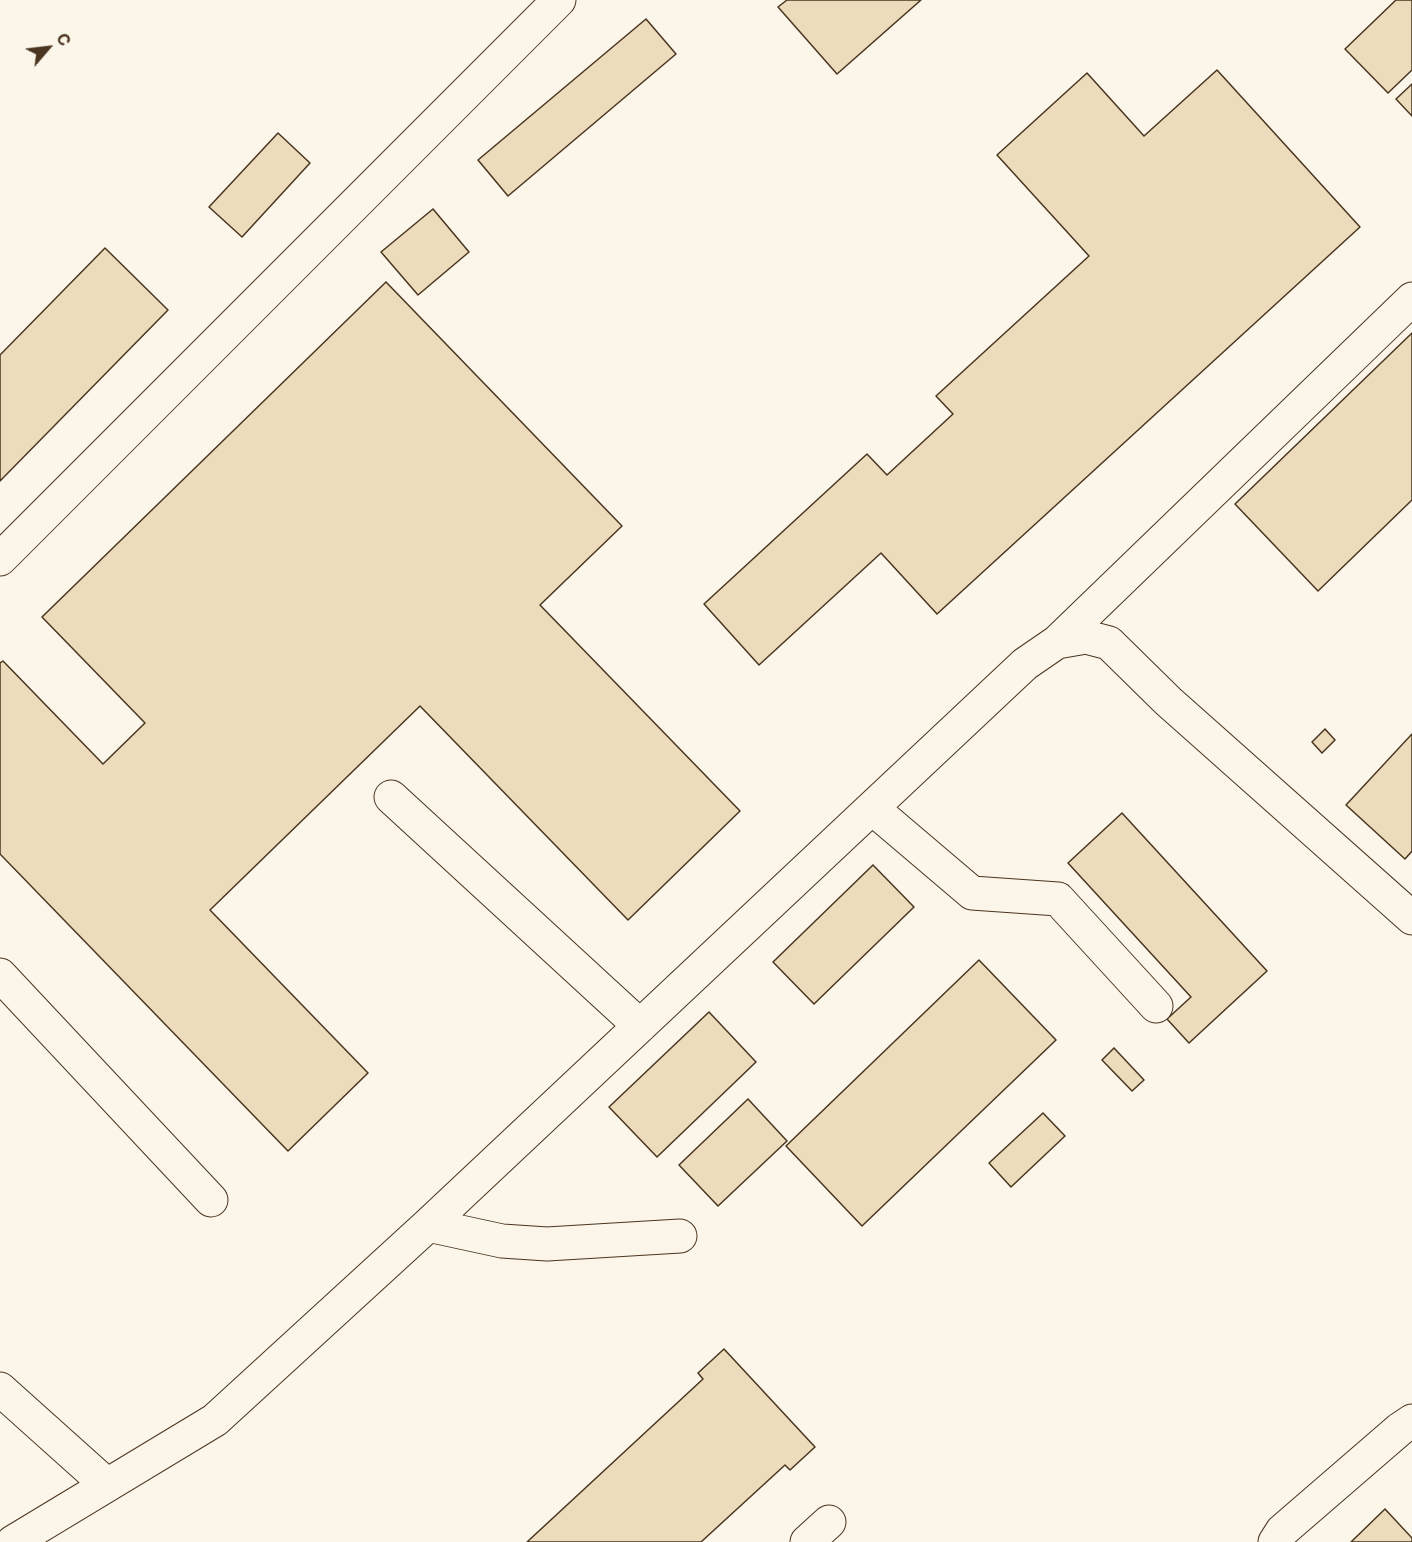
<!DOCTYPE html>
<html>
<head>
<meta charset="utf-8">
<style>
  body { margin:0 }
  #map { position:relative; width:1412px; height:1542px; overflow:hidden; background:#fbf6e9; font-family:Inter,sans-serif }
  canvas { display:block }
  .north { position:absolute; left:18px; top:18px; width:60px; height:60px; -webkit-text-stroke:4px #fbf6e9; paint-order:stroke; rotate:62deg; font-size:16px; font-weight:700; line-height:24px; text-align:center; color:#4a3520 }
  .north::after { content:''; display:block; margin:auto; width:21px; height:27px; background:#4a3520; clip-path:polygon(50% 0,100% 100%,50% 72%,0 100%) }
</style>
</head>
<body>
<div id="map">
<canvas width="1412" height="1542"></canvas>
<div class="north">С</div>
</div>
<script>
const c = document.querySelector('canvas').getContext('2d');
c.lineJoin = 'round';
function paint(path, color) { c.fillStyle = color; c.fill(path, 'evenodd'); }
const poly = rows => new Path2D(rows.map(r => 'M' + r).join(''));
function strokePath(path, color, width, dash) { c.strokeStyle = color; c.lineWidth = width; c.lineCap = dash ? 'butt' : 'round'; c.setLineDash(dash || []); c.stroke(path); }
const building = poly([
  [787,0,921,0,837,74,778,7,787,0],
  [1396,0,1412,0,1412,70,1388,93,1345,49,1396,0],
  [646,19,676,54,508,196,478,160,646,19],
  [1217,70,1360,227,937,614,881,553,759,665,704,604,867,454,887,475,953,414,936,396,1089,256,997,155,1087,73,1144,136,1217,70],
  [1412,84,1412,116,1396,99,1412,84],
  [278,133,310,163,242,237,209,207,278,133],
  [433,209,469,252,418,295,381,252,433,209],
  [105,248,168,310,0,481,0,355,105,248],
  [386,282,622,526,540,605,740,811,628,920,420,706,210,910,368,1073,288,1151,0,854,0,663,3,661,103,764,145,723,42,617,386,282],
  [1412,333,1412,500,1318,591,1235,504,1412,333],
  [1325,729,1335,740,1322,753,1312,742,1325,729],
  [1412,734,1412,851,1405,859,1346,805,1412,734],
  [1122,813,1267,971,1189,1043,1167,1019,1191,997,1068,863,1122,813],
  [873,865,914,907,814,1004,773,962,873,865],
  [979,960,1056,1040,862,1226,786,1146,979,960],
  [709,1012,756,1062,657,1157,609,1107,709,1012],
  [1114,1048,1144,1080,1132,1091,1102,1060,1114,1048],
  [748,1099,787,1141,718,1206,679,1165,748,1099],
  [1043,1113,1065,1136,1011,1187,989,1163,1043,1113],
  [724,1349,815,1447,790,1470,785,1465,701,1542,527,1542,703,1379,698,1373,724,1349],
  [1385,1509,1412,1538,1412,1542,1351,1542,1385,1509]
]);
paint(building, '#ecdcbc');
strokePath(building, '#4a3520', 1.5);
const minor = poly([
  [0,559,559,0],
  [1057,642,1412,299],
  [391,797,640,1026],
  [872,808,972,893,1058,899,1156,1006],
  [0,975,211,1200],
  [428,1225,502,1241,547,1244,680,1236],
  [0,1389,107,1485],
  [13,1542,215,1420,428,1225,1025,664,1057,642,1086,637,1109,643,1168,701,1412,918],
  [807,1542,829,1522],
  [1275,1542,1282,1531,1400,1429,1412,1421]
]);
strokePath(minor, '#4a3520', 35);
strokePath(minor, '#fbf6e9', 33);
</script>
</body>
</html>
